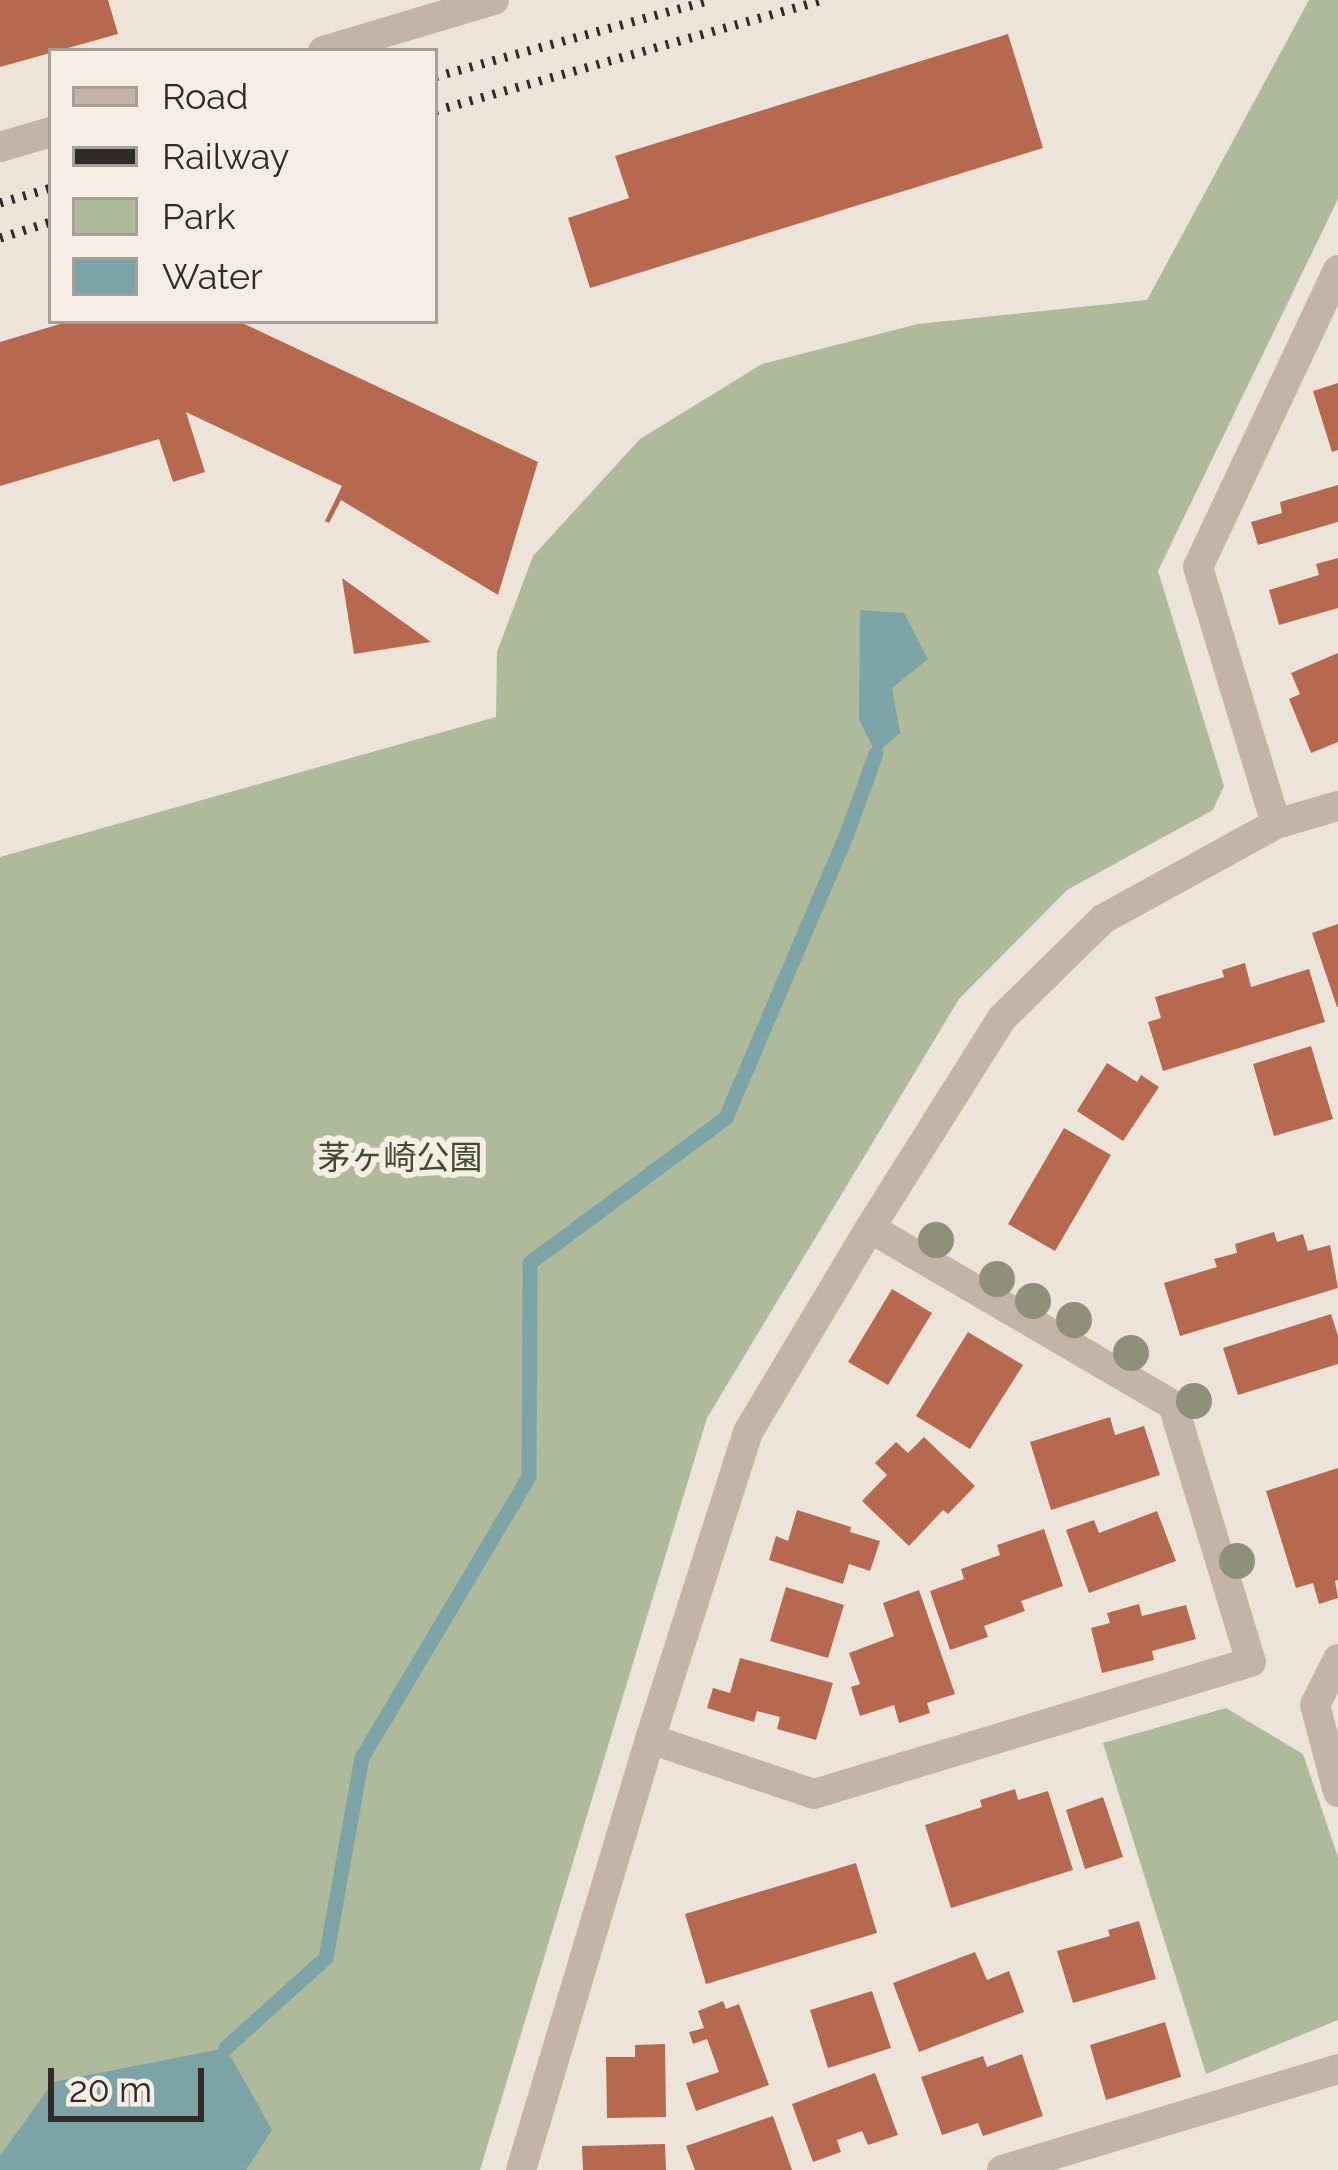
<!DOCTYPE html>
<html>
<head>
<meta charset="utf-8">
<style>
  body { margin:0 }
  #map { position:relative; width:1338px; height:2170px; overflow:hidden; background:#ede4d9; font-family:Raleway,sans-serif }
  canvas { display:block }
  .legend { position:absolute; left:48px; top:48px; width:390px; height:276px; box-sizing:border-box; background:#f6eee4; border:3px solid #a7a098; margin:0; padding:15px 21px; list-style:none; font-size:36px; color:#312a26 }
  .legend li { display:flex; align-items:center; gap:24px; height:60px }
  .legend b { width:60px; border:3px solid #a7a098 }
  .scale { position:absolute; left:48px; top:2068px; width:156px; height:54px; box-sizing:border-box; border:6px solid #312a26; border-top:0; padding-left:15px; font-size:36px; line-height:42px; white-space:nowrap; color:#312a26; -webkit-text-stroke:9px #f6eee4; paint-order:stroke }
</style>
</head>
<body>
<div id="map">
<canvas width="1338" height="2170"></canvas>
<ul class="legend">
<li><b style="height:15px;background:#c3b4a7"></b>Road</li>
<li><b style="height:15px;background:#312a26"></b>Railway</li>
<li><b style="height:33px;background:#afba9b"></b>Park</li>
<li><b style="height:33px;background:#7ca4a7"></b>Water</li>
</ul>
<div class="scale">20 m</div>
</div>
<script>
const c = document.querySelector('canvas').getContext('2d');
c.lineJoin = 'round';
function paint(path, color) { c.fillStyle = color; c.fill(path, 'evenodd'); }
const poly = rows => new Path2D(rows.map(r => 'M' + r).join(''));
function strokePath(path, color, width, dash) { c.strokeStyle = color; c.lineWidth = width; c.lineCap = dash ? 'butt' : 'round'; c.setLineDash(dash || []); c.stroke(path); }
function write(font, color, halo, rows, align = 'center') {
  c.font = font + ' Raleway,"Noto Sans JP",sans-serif'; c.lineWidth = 12; c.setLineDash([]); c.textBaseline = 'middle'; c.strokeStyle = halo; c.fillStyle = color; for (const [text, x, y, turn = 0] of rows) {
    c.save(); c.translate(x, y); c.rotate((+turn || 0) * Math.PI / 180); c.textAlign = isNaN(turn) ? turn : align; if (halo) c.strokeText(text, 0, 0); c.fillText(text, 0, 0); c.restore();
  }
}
paint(poly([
  [1309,0,1338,0,1338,199,1158,571,1224,786,1213,810,1067,890,959,999,707,1418,480,2170,0,2170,0,857,496,717,497,652,533,556,640,439,762,364,918,324,1147,300],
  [1226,1708,1303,1754,1338,1857,1338,2020,1206,2074,1103,1743]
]), '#afba9b');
paint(poly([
  [860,610,904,613,928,659,892,688,900,733,876,754,859,719],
  [226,2048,272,2130,246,2170,0,2170,0,2156,53,2082]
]), '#7ca4a7');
strokePath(poly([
  [226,2048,326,1958,362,1758,529,1477,530,1263,726,1118,847,834,876,754]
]), '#7ca4a7', 15);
paint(poly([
  [0,0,108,0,118,34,0,67],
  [1008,34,1043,148,590,288,568,218,629,198,615,156],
  [70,321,238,321,538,462,498,595,341,500,329,523,325,521,342,486,186,412,205,472,173,482,159,439,0,486,0,342],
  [1338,383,1338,450,1332,452,1313,391],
  [1338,485,1338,522,1258,545,1251,522,1282,513,1280,502],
  [1338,558,1338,608,1279,625,1269,590,1319,575,1316,564],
  [342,578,431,642,354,654],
  [1338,653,1338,742,1311,753,1289,699,1300,694,1291,673],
  [1338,924,1338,1007,1337,1007,1312,933],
  [1245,963,1251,987,1309,969,1325,1022,1163,1071,1148,1022,1161,1018,1155,997,1224,977,1222,970],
  [1311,1046,1333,1119,1274,1136,1253,1064],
  [1107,1063,1137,1082,1141,1075,1159,1087,1123,1141,1077,1111],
  [1064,1128,1111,1155,1055,1251,1008,1224],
  [1274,1232,1277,1242,1303,1234,1308,1251,1330,1245,1338,1288,1180,1336,1164,1283,1217,1267,1214,1259,1237,1253,1235,1244],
  [892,1289,932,1313,888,1385,848,1362],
  [1331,1314,1338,1336,1338,1364,1238,1395,1223,1348],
  [968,1332,1023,1365,970,1449,916,1416],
  [1110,1417,1115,1435,1144,1426,1160,1475,1051,1510,1030,1442],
  [924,1437,975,1486,948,1514,943,1510,909,1546,862,1501,887,1475,875,1463,896,1442,908,1453],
  [1338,1468,1338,1580,1335,1581,1338,1598,1319,1604,1313,1583,1296,1588,1266,1491],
  [797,1510,851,1527,850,1532,880,1541,870,1571,849,1564,843,1584,769,1560,776,1536,788,1541],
  [1157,1511,1176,1561,1089,1593,1066,1530,1094,1520,1099,1533],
  [1044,1529,1063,1586,1021,1601,1025,1611,984,1626,988,1637,950,1650,930,1591,964,1579,961,1569,1000,1555,997,1545],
  [786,1587,844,1605,828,1658,770,1641],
  [919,1590,955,1694,927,1703,930,1713,899,1723,894,1705,860,1716,851,1687,860,1684,849,1653,894,1636,883,1603],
  [1139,1604,1142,1616,1186,1605,1196,1639,1152,1651,1154,1660,1102,1673,1091,1628,1110,1623,1107,1613],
  [740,1658,833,1683,816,1740,777,1729,780,1717,757,1711,754,1722,707,1708,713,1688,730,1693],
  [1015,1789,1018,1800,1048,1791,1073,1870,951,1908,925,1825,982,1807,980,1800],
  [1103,1797,1123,1857,1085,1869,1066,1810],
  [856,1863,877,1933,706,1984,685,1914],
  [1139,1921,1156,1979,1073,2003,1057,1951,1110,1936,1108,1930],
  [975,1952,987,1980,1009,1971,1024,2012,919,2052,893,1983],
  [872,1991,891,2048,828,2068,810,2010],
  [723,2001,726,2009,739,2004,769,2085,696,2111,686,2083,719,2072,707,2039,693,2044,689,2032,704,2028,698,2011],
  [1165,2022,1181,2077,1106,2100,1090,2045],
  [665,2044,666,2117,607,2118,606,2057,635,2057,635,2045],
  [1022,2054,1043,2116,983,2136,978,2123,942,2135,921,2077,983,2056,987,2067],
  [875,2073,898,2135,868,2145,862,2131,837,2140,841,2152,813,2162,792,2104],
  [773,2116,792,2170,695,2170,686,2146],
  [665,2144,666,2170,583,2170,582,2146]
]), '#b6694e');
strokePath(poly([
  [323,51,494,0],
  [0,147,51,132],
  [1276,824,1198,567,1338,270],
  [1338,1659,1315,1705,1338,1792],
  [650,1739,814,1794,1251,1662,1173,1405,870,1228],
  [521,2170,650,1739,748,1432,870,1228,1002,1018,1103,919,1276,824,1338,806],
  [1002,2170,1338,2069]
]), '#c3b4a7', 30);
strokePath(poly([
  [435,77,711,0],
  [435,111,823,0],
  [0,203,51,188],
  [0,238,51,222]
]), '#312a26', 9, [3, 9]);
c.fillStyle = '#8e907a';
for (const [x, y] of [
  [936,1240],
  [997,1279],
  [1033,1301],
  [1074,1320],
  [1131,1353],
  [1194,1401],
  [1237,1561]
]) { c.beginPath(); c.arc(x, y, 18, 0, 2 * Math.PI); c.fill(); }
write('33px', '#404c2d', '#f6eee4', [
  ["茅ヶ崎公園",400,1159]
]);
</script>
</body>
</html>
